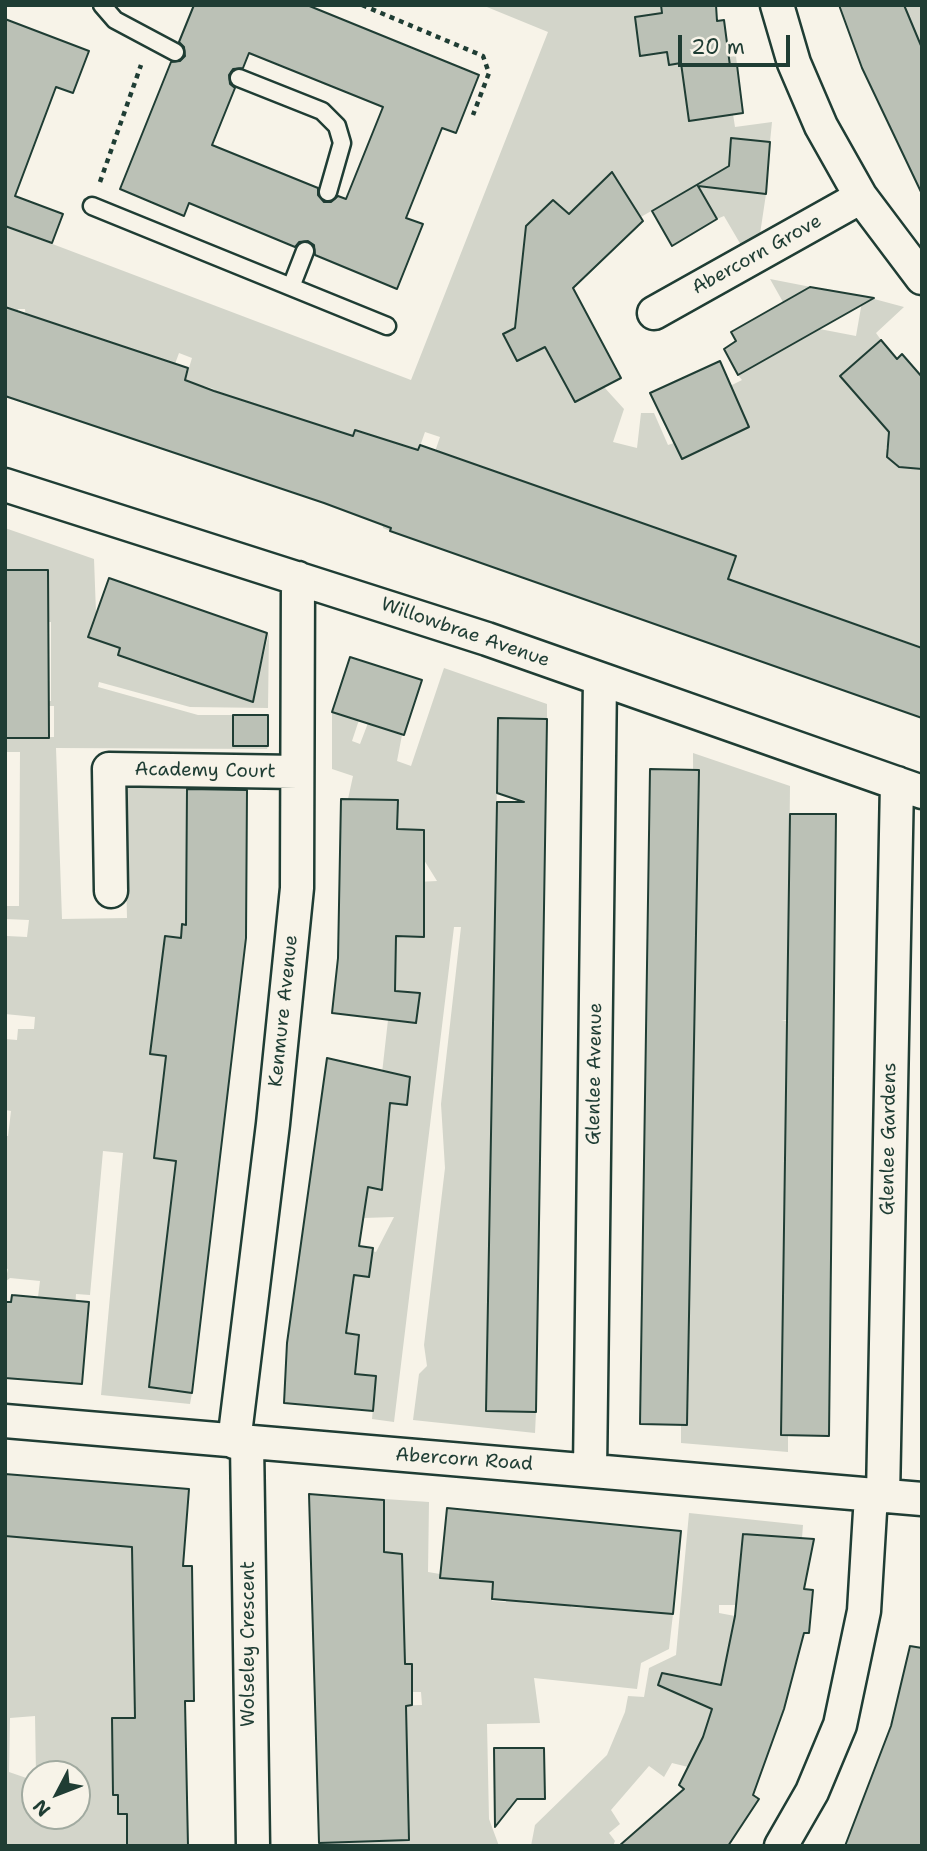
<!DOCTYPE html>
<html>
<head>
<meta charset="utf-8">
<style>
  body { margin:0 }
  #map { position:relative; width:927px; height:1851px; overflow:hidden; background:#f7f3e8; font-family:"Shantell Sans",sans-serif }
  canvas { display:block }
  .frame { position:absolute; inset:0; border:7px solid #1f3d34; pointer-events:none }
  .north { position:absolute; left:21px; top:1760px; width:70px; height:70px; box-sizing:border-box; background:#f7f3e8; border:2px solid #a1aaa0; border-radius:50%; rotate:228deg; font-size:19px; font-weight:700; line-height:28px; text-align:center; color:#1f3d34 }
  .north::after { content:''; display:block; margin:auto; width:24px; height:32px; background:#1f3d34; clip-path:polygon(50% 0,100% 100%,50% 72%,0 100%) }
  .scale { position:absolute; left:678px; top:35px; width:112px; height:32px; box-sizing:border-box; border:4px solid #1f3d34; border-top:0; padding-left:9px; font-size:21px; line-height:24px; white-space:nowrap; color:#1f3d34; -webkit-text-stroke:5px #f7f3e8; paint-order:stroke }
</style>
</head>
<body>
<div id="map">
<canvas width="927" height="1851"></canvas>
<div class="frame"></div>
<div class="north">N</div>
<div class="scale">20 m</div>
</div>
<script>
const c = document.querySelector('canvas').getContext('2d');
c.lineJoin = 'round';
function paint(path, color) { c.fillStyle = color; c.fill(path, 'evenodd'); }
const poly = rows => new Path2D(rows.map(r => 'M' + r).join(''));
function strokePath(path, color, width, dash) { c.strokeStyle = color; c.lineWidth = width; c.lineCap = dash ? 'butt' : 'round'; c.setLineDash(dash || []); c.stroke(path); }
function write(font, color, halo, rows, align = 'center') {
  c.font = font + ' "Shantell Sans",sans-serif'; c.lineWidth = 6; c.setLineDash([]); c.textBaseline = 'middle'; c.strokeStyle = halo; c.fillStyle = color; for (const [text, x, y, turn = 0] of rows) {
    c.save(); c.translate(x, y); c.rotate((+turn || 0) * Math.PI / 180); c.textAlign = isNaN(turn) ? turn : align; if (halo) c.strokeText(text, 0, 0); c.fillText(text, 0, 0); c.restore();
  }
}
paint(poly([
  [482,5,661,5,662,13,641,55,667,52,669,65,736,56,737,65,682,73,689,120,733,114,735,127,772,122,770,142,731,138,726,189,766,194,760,234,741,245,724,216,717,219,697,185,639,218,611,172,569,214,553,201,525,227,539,243,520,287,577,295,503,335,517,361,545,347,575,402,604,387,624,409,613,442,637,448,641,413,654,413,668,445,674,443,682,459,709,446,702,430,726,438,749,427,730,386,742,380,738,375,796,341,776,306,783,302,770,279,811,287,804,326,856,336,863,296,904,307,876,333,881,340,840,376,897,436,886,448,894,464,922,464,922,647,728,579,736,556,720,550,706,545,698,568,650,552,658,529,629,518,427,475,440,437,425,432,390,531,383,528,370,435,355,430,328,505,319,502,340,441,323,426,310,422,307,429,265,415,267,407,256,404,253,411,212,397,214,389,204,386,201,393,183,387,192,358,179,353,171,375,26,319,25,309,18,309,17,331,12,309,5,307,5,226,411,380,548,32],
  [893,5,922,5,922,48,906,10],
  [5,528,94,559,97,640,120,648,118,655,171,666,169,674,179,678,183,670,221,684,219,690,231,695,254,695,269,633,268,708,190,707,99,682,98,687,198,715,233,715,234,746,268,746,267,749,56,748,62,919,127,918,124,782,247,782,247,788,187,787,186,909,245,910,246,932,182,924,181,938,165,937,162,957,178,959,151,1044,151,1054,167,1056,154,1158,176,1161,149,1387,192,1393,190,1404,101,1395,123,1153,103,1151,90,1295,76,1294,75,1309,37,1305,40,1281,10,1278,5,1282,8,1269,5,1268,5,1136,8,1136,11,1111,5,1110,5,1039,17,1040,18,1029,34,1029,35,1017,5,1014,7,936,27,937,29,920,5,919,5,906,19,906,20,752,5,752,5,738,54,737,54,706,18,706,18,701,51,701,51,622,17,622,48,591,48,570,5,570],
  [444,668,547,704,547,719,498,718,496,847,544,862,495,862,493,1053,542,1054,539,1275,538,1284,490,1283,486,1411,536,1412,535,1433,413,1420,419,1374,427,1366,424,1345,445,1168,441,1104,461,927,454,927,394,1422,372,1419,376,1376,345,1373,356,1364,359,1335,347,1333,354,1275,369,1277,372,1251,376,1252,394,1217,363,1218,368,1187,382,1189,384,1174,385,1158,372,1157,378,1101,407,1104,409,1077,382,1073,388,1020,416,1023,420,994,393,991,396,936,424,937,424,908,396,907,396,883,437,881,424,860,424,830,397,829,397,800,348,799,353,776,332,769,332,712,359,720,352,741,360,744,368,723,402,735,397,761,411,766],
  [693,753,790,786,788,975,834,976,835,992,787,991,787,1020,781,1021,787,1021,785,1119,832,1120,832,1133,785,1132,783,1261,831,1262,831,1275,783,1275,781,1434,788,1435,788,1452,681,1443,681,1425,688,1424,690,1265,642,1254,642,1248,691,1248,692,1120,644,1119,644,1111,693,976,646,975,646,961,694,962],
  [385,1499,429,1502,428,1572,440,1574,441,1578,493,1583,492,1601,506,1602,508,1584,526,1586,525,1603,550,1605,552,1588,571,1590,571,1607,584,1608,585,1591,663,1599,662,1613,673,1614,669,1649,641,1663,637,1689,534,1678,540,1723,487,1724,489,1819,499,1846,322,1846,322,1843,409,1840,408,1776,320,1778,381,1706,422,1705,421,1692,406,1692,412,1679,411,1664,385,1664,376,1597],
  [689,1513,803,1525,802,1538,743,1534,737,1605,719,1605,719,1613,735,1616,730,1650,721,1685,716,1684,712,1709,703,1737,688,1767,672,1763,664,1777,649,1766,611,1810,620,1824,609,1833,615,1841,613,1846,531,1846,535,1825,607,1755,625,1712,628,1696,644,1697,649,1668,676,1655],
  [5,1536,133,1547,134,1701,187,1793,118,1807,119,1814,127,1814,127,1846,5,1846],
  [35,1716,36,1774,77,1774,77,1816,35,1816,35,1781,9,1772,10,1718]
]), '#d3d5ca');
const building = poly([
  [194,5,307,5,479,75,456,133,442,128,406,218,423,224,397,289,315,255,314,245,308,241,299,242,295,247,189,203,184,216,120,189,171,62,180,61,185,56,184,47,179,42,194,5],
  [249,53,383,107,346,199,338,196,331,202,324,202,318,195,318,188,212,145,235,88,230,84,229,75,233,69,243,68,249,53],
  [661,5,716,5,717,21,724,20,730,66,737,65,743,113,689,121,681,63,669,65,667,52,640,56,635,17,662,13,661,5],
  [839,5,904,5,922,48,922,194,862,68,839,5],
  [5,19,89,51,73,93,56,87,15,196,63,214,52,243,5,226,5,19],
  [731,138,770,142,766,194,698,186,717,219,672,246,652,211,729,166,731,138],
  [612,172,643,221,573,288,621,378,575,402,545,347,517,361,503,334,515,328,526,226,553,200,569,214,612,172],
  [810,287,874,298,738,375,724,349,736,341,731,332,810,287],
  [5,307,188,368,185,380,214,391,353,436,355,430,418,450,420,445,736,556,728,579,922,648,922,718,390,531,391,528,324,503,5,396,5,307],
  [881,340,897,359,902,354,922,377,922,469,899,467,887,457,889,432,840,376,881,340],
  [720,361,749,427,682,459,650,393,720,361],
  [5,570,48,570,49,738,5,738,5,570],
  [109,578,267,633,253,702,118,655,120,648,88,637,109,578],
  [350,657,422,680,404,735,332,712,350,657],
  [233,715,268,715,268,746,233,746,233,715],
  [498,718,547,719,536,1412,486,1411,497,802,524,802,497,793,498,718],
  [650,769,699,770,687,1425,640,1424,650,769],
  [187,789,247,790,246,938,192,1393,149,1387,176,1161,154,1158,166,1056,150,1054,165,936,181,938,182,924,186,925,187,789],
  [341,799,398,800,397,829,424,830,424,937,396,936,395,991,420,993,416,1023,332,1013,338,958,341,799],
  [790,814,836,814,829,1436,781,1435,790,814],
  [327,1058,410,1077,407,1105,390,1103,382,1190,368,1187,359,1246,373,1248,369,1277,354,1275,346,1333,359,1335,355,1374,376,1376,373,1411,284,1403,287,1343,327,1058],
  [12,1295,89,1302,82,1384,5,1378,5,1302,11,1302,12,1295],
  [5,1474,189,1489,183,1566,192,1566,194,1701,185,1701,188,1846,127,1845,127,1814,118,1814,118,1795,113,1795,112,1718,135,1718,132,1547,5,1536,5,1474],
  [309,1494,384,1500,384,1552,402,1554,405,1664,412,1664,412,1705,406,1706,409,1840,319,1843,309,1494],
  [447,1508,681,1531,673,1614,492,1599,493,1582,440,1578,447,1508],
  [743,1534,814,1539,804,1589,813,1590,809,1633,804,1633,784,1709,753,1795,759,1799,728,1846,619,1846,684,1789,679,1785,703,1737,712,1709,658,1685,662,1673,721,1685,735,1616,743,1534],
  [910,1646,922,1648,922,1846,845,1846,891,1726,910,1646],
  [494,1748,544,1748,545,1799,517,1799,495,1827,494,1748]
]);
paint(building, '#bbc1b6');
strokePath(building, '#1f3d34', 2);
const service = poly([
  [102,5,115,20,175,52],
  [239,78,322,111,337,126,342,143,328,192],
  [92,206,387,326],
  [291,287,305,251]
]);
const minor = poly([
  [777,5,794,63,821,126,861,197,922,278],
  [654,313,861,197],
  [5,485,487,639,922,792],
  [111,891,109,769,297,772],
  [5,1421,922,1499],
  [234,1442,273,1124,297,888,298,578],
  [247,1443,253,1846],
  [590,1470,600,679],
  [883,1496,897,783],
  [781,1846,812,1792,840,1725,864,1611,871,1495]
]);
strokePath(service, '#1f3d34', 21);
strokePath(minor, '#1f3d34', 37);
strokePath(poly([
  [362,5,483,56,489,73,473,115],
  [100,182,141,65]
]), '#1f3d34', 4.5, [5, 5]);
strokePath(service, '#f7f3e8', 16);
strokePath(minor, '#f7f3e8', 32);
write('19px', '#1f3d34', '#f7f3e8', [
  ["Abercorn Grove",757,255,-29],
  ["Willowbrae Avenue",465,633,19],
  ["Academy Court",205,771,1],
  ["Kenmure Avenue",284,1011,-84],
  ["Glenlee Avenue",595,1074,-89],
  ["Glenlee Gardens",889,1139,-89],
  ["Abercorn Road",464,1460,4],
  ["Wolseley Crescent",249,1644,-90]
]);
</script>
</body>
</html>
